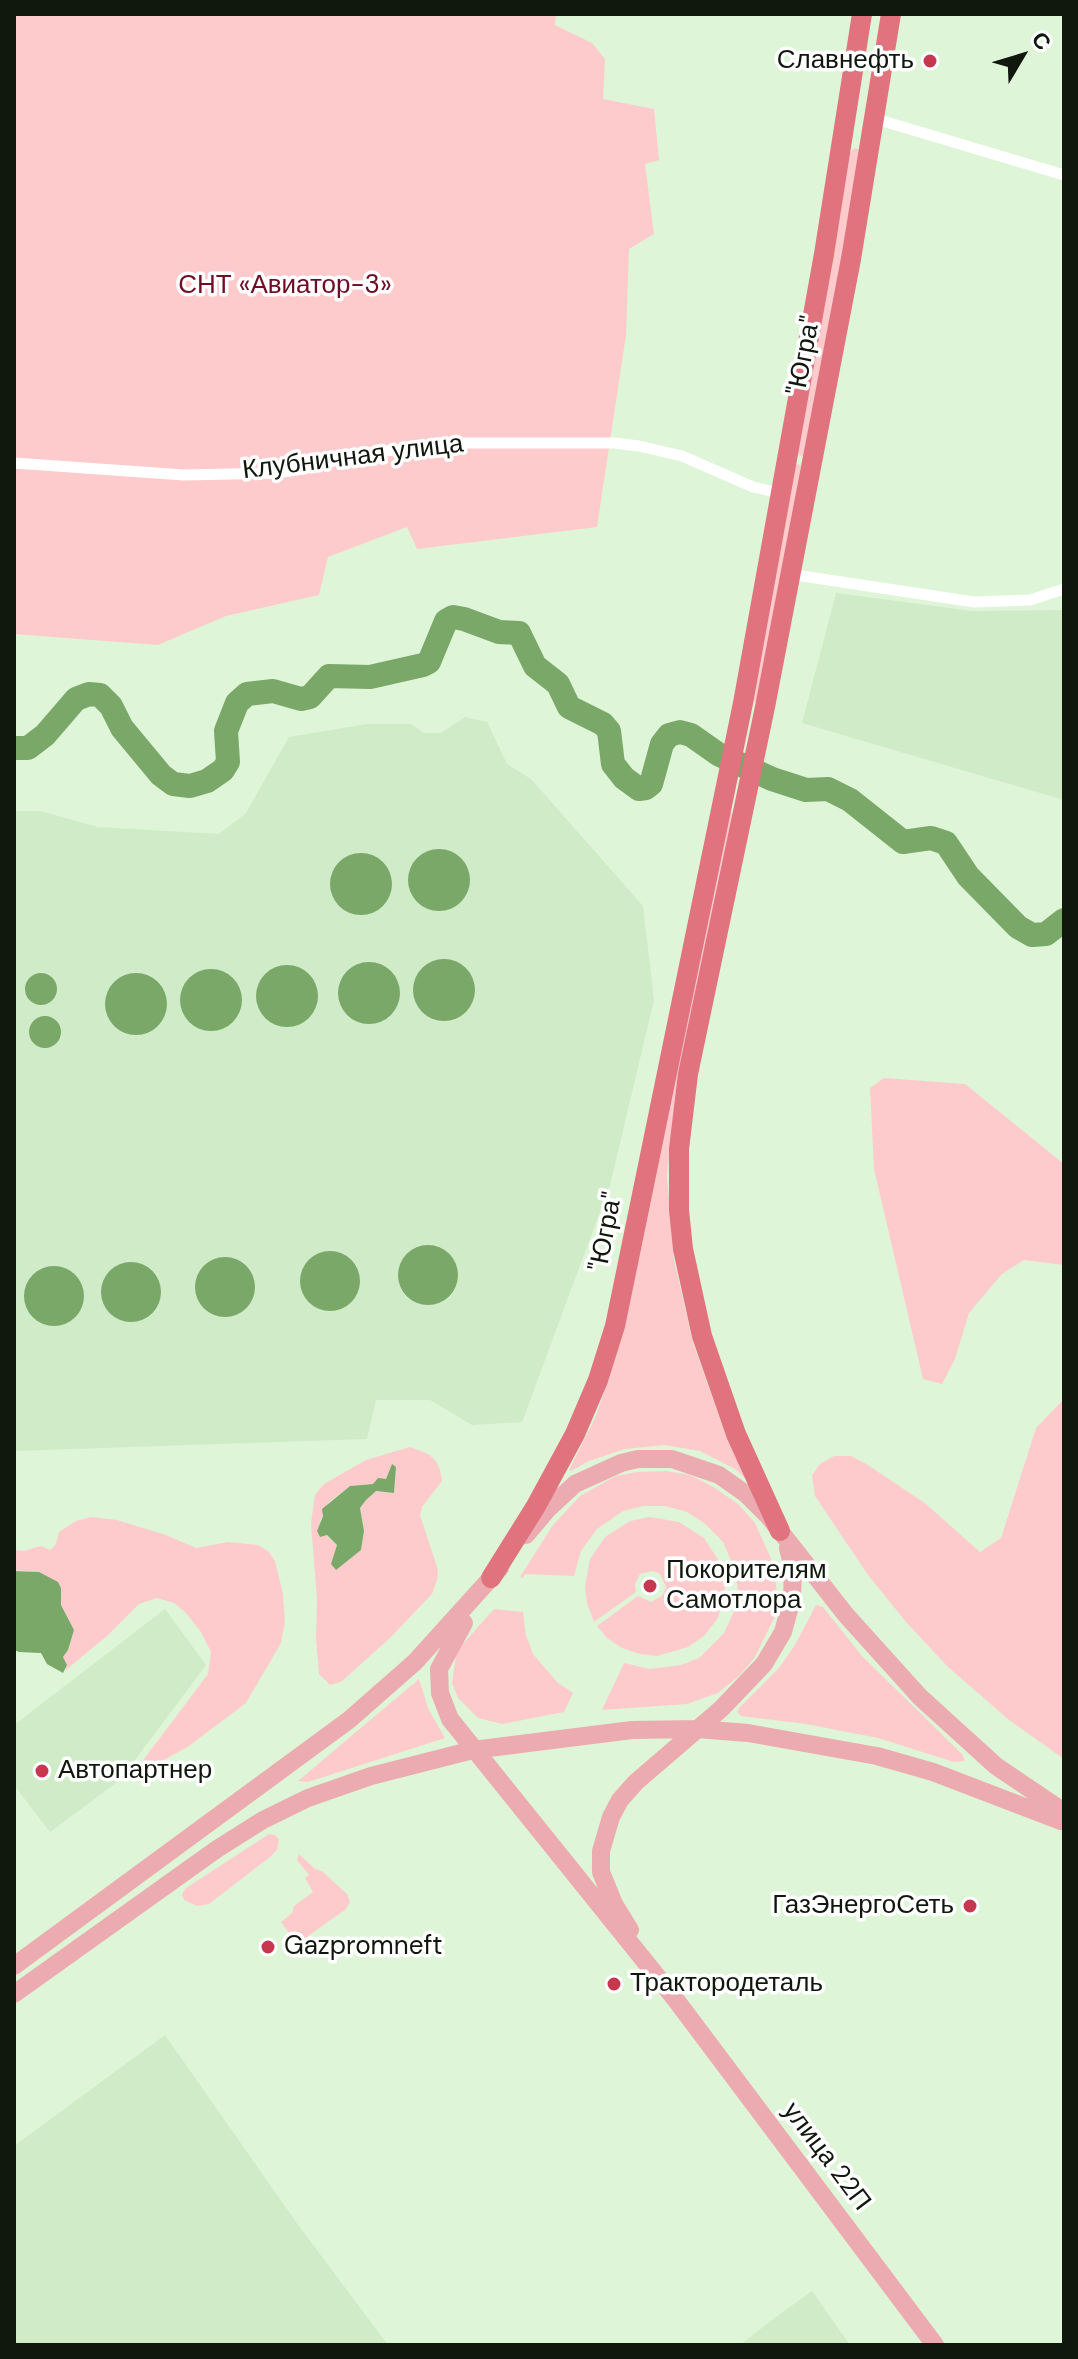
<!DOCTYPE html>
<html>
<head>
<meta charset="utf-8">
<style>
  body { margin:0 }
  #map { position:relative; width:1078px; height:2359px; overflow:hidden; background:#dff5d7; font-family:"DM Sans",sans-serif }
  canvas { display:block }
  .frame { position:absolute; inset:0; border:16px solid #10180d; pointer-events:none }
  .north { position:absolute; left:982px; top:16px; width:80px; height:80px; -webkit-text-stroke:6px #fff; paint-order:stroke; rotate:52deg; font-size:22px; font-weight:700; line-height:32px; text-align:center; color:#10180d }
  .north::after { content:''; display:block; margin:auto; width:28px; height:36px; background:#10180d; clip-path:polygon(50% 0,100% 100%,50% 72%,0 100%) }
</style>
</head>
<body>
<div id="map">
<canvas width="1078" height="2359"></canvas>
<div class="frame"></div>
<div class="north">С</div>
</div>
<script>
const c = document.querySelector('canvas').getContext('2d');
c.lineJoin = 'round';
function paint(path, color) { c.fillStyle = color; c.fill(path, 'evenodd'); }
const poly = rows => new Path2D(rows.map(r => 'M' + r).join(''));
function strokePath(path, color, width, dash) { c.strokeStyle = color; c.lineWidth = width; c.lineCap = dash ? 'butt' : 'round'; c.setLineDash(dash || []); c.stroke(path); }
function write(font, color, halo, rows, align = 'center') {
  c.font = font + ' "DM Sans",sans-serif'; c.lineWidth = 7; c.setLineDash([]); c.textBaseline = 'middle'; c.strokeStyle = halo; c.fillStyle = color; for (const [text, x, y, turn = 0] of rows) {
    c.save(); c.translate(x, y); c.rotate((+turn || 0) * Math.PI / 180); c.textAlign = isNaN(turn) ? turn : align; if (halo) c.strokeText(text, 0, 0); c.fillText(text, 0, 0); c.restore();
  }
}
paint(poly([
  [836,593,972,611,1064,610,1064,800,802,723],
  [465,717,487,722,507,764,531,779,643,906,654,1000,610,1185,522,1422,472,1425,430,1400,376,1400,367,1439,14,1451,14,811,40,811,98,827,219,834,246,813,289,737,367,724,411,724,424,733,441,733],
  [165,1609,206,1665,120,1780,50,1832,14,1785,14,1725],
  [165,2035,296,2222,388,2345,14,2345,14,2146],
  [812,2291,850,2345,740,2345,772,2320]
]), '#d0ebc7');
paint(poly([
  [14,14,556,14,555,25,592,43,605,59,603,99,654,109,659,160,645,164,654,234,629,249,626,335,597,527,417,549,407,527,328,557,319,595,226,616,158,645,14,634],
  [855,148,860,150,862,154,803,456,797,455,849,153],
  [795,464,801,465,758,702,752,701],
  [729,813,735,814,673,1119,667,1176,674,1260,693,1343,724,1430,746,1479,735,1469,700,1451,664,1445,625,1449,589,1461,571,1471,569,1470,596,1416,623,1334],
  [884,1078,965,1084,1064,1164,1064,1265,1024,1260,1002,1274,969,1313,955,1359,942,1384,923,1379,874,1169,870,1088],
  [1064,1399,1064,1759,1009,1720,948,1667,906,1622,868,1575,815,1496,812,1475,820,1464,834,1456,851,1456,868,1465,926,1504,980,1552,1001,1538,1036,1428],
  [410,1447,428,1454,436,1461,440,1470,442,1481,422,1507,420,1515,438,1570,437,1580,432,1594,390,1638,341,1682,330,1685,319,1674,316,1638,317,1599,311,1523,315,1495,324,1484,366,1460],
  [392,1465,396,1467,394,1493,375,1491,366,1500,360,1508,364,1531,361,1550,336,1569,332,1564,337,1545,326,1535,320,1521,329,1502,350,1486,373,1484,386,1479],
  [666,1471,690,1475,715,1488,738,1504,755,1523,773,1563,777,1593,774,1618,755,1657,740,1675,718,1693,687,1704,602,1710,624,1663,650,1669,681,1665,699,1658,724,1633,735,1609,738,1591,735,1570,723,1542,704,1523,687,1512,665,1506,643,1506,623,1511,597,1529,581,1551,574,1576,525,1574,523,1578,520,1577,553,1525,580,1496,616,1476,637,1472],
  [91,1517,117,1520,166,1535,196,1548,228,1542,258,1545,268,1551,275,1561,283,1594,285,1622,281,1643,246,1703,189,1746,146,1770,142,1766,144,1759,208,1674,211,1652,201,1632,185,1612,174,1603,157,1598,139,1604,107,1636,66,1670,63,1657,68,1650,74,1630,61,1605,61,1588,34,1572,14,1570,14,1550,24,1551,41,1546,50,1550,56,1544,59,1532,76,1521],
  [650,1517,679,1522,704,1538,719,1561,725,1589,718,1618,704,1636,688,1647,657,1656,640,1654,622,1648,607,1638,597,1626,638,1596,651,1602,662,1596,666,1587,660,1574,653,1571,640,1574,635,1584,636,1592,594,1622,587,1603,585,1587,590,1559,605,1537,630,1521],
  [816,1605,823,1607,862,1656,962,1754,965,1761,954,1762,878,1738,806,1724,741,1716,737,1712,739,1708,779,1668,795,1645],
  [494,1609,523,1612,526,1635,533,1654,557,1682,573,1693,564,1712,502,1724,478,1718,458,1698,452,1683,456,1656,462,1645],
  [419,1679,428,1708,445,1738,308,1782,298,1781],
  [269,1834,275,1835,279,1839,277,1850,270,1857,209,1904,197,1906,184,1900,182,1894,186,1888],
  [299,1854,315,1869,322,1871,347,1894,350,1902,346,1909,297,1944,281,1922,292,1913,294,1906,313,1892,305,1878,309,1875,297,1860]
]), '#fecbcd');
paint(poly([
  '408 880a31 31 0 1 1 62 0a31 31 0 1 1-62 0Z',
  '330 884a31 31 0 1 1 62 0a31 31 0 1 1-62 0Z',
  '413 990a31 31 0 1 1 62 0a31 31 0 1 1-62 0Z',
  '338 993a31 31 0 1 1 62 0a31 31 0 1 1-62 0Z',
  '256 996a31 31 0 1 1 62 0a31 31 0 1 1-62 0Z',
  '180 1000a31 31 0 1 1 62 0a31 31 0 1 1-62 0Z',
  '105 1004a31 31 0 1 1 62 0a31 31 0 1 1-62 0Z',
  '25 989a16 16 0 1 1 32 0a16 16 0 1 1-32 0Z',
  '29 1032a16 16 0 1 1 32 0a16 16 0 1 1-32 0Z',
  '398 1275a30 30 0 1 1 60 0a30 30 0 1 1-60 0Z',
  '300 1281a30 30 0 1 1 60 0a30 30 0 1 1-60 0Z',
  '195 1287a30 30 0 1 1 60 0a30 30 0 1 1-60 0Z',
  '101 1292a30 30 0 1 1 60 0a30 30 0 1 1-60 0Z',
  '24 1296a30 30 0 1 1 60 0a30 30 0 1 1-60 0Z',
  [392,1464,396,1467,394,1493,376,1491,366,1500,360,1508,364,1531,361,1550,336,1570,331,1564,337,1545,327,1535,320,1537,317,1531,323,1516,322,1509,350,1486,373,1484,378,1478,386,1479],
  [14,1571,39,1572,58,1582,61,1588,61,1605,74,1630,68,1650,63,1657,67,1665,63,1673,47,1664,41,1653,19,1652,14,1650]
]), '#7aa869');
strokePath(poly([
  [14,748,28,748,45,735,76,699,89,694,100,695,111,706,122,728,161,775,173,784,190,786,207,781,223,770,228,762,226,731,237,703,247,694,273,691,301,699,310,697,329,676,370,677,423,665,429,662,446,621,453,617,464,619,499,632,519,633,535,666,558,684,569,707,603,724,609,731,613,764,624,778,639,789,646,788,651,784,662,744,669,735,680,732,691,735,718,754,772,779,806,790,828,789,850,800,903,842,931,838,946,843,968,876,1018,927,1032,935,1046,934,1064,920]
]), '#7aa869', 24);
strokePath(poly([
  [876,119,1064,175],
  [14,463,184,475,277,473,302,469,367,453,461,443,614,443,639,446,682,456,753,487,780,493],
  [789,574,974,602,1030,600,1064,589]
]), '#fff', 11);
strokePath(poly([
  [526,1535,547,1510,575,1484,621,1463,638,1459,672,1459,719,1475,746,1494,769,1517,846,1615,920,1697,996,1766,1064,1812],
  [464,1623,439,1669,440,1693,450,1719,676,2000,935,2345],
  [630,1930,614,1904,601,1872,601,1851,611,1817,620,1800,636,1782,721,1709,764,1664,783,1632,792,1599,793,1568,788,1548],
  [14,1966,349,1720,415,1662,500,1568],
  [14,1994,217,1849,263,1820,308,1798,371,1776,473,1750,632,1730,697,1729,748,1733,877,1756,933,1772,1061,1821]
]), '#ecabb1', 18);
strokePath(poly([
  [780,1531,736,1434,702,1336,683,1249,679,1210,679,1149,688,1074,765,707,851,259,891,14],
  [491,1578,536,1506,575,1434,598,1380,615,1326,743,703,824,254,862,14]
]), '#e0737d', 20);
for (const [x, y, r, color] of [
  [930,61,8,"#c7374f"],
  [650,1586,8,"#c7374f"],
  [42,1771,8,"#c7374f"],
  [970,1906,8,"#c7374f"],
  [268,1947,8,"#c7374f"],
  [614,1984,8,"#c7374f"]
]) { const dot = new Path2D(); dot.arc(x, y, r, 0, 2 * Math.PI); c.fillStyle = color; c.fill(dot); strokePath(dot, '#fff', 3); }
write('26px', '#10180d', '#fff', [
  ["Славнефть",914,61,"right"],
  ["Покорителям",666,1571],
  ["Самотлора",666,1601],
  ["Автопартнер",58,1771],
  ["ГазЭнергоСеть",954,1906,"right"],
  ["Gazpromneft",284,1947],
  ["Трактородеталь",630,1984]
], 'left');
write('26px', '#700c23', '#fff', [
  ["СНТ «Авиатор-3»",285,286]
]);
write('26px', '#10180d', '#fff', [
  ["\"Югра\"",805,356,-79],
  ["Клубничная улица",353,458,-7],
  ["\"Югра\"",607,1232,-79],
  ["улица 22П",826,2157,53]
]);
</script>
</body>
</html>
